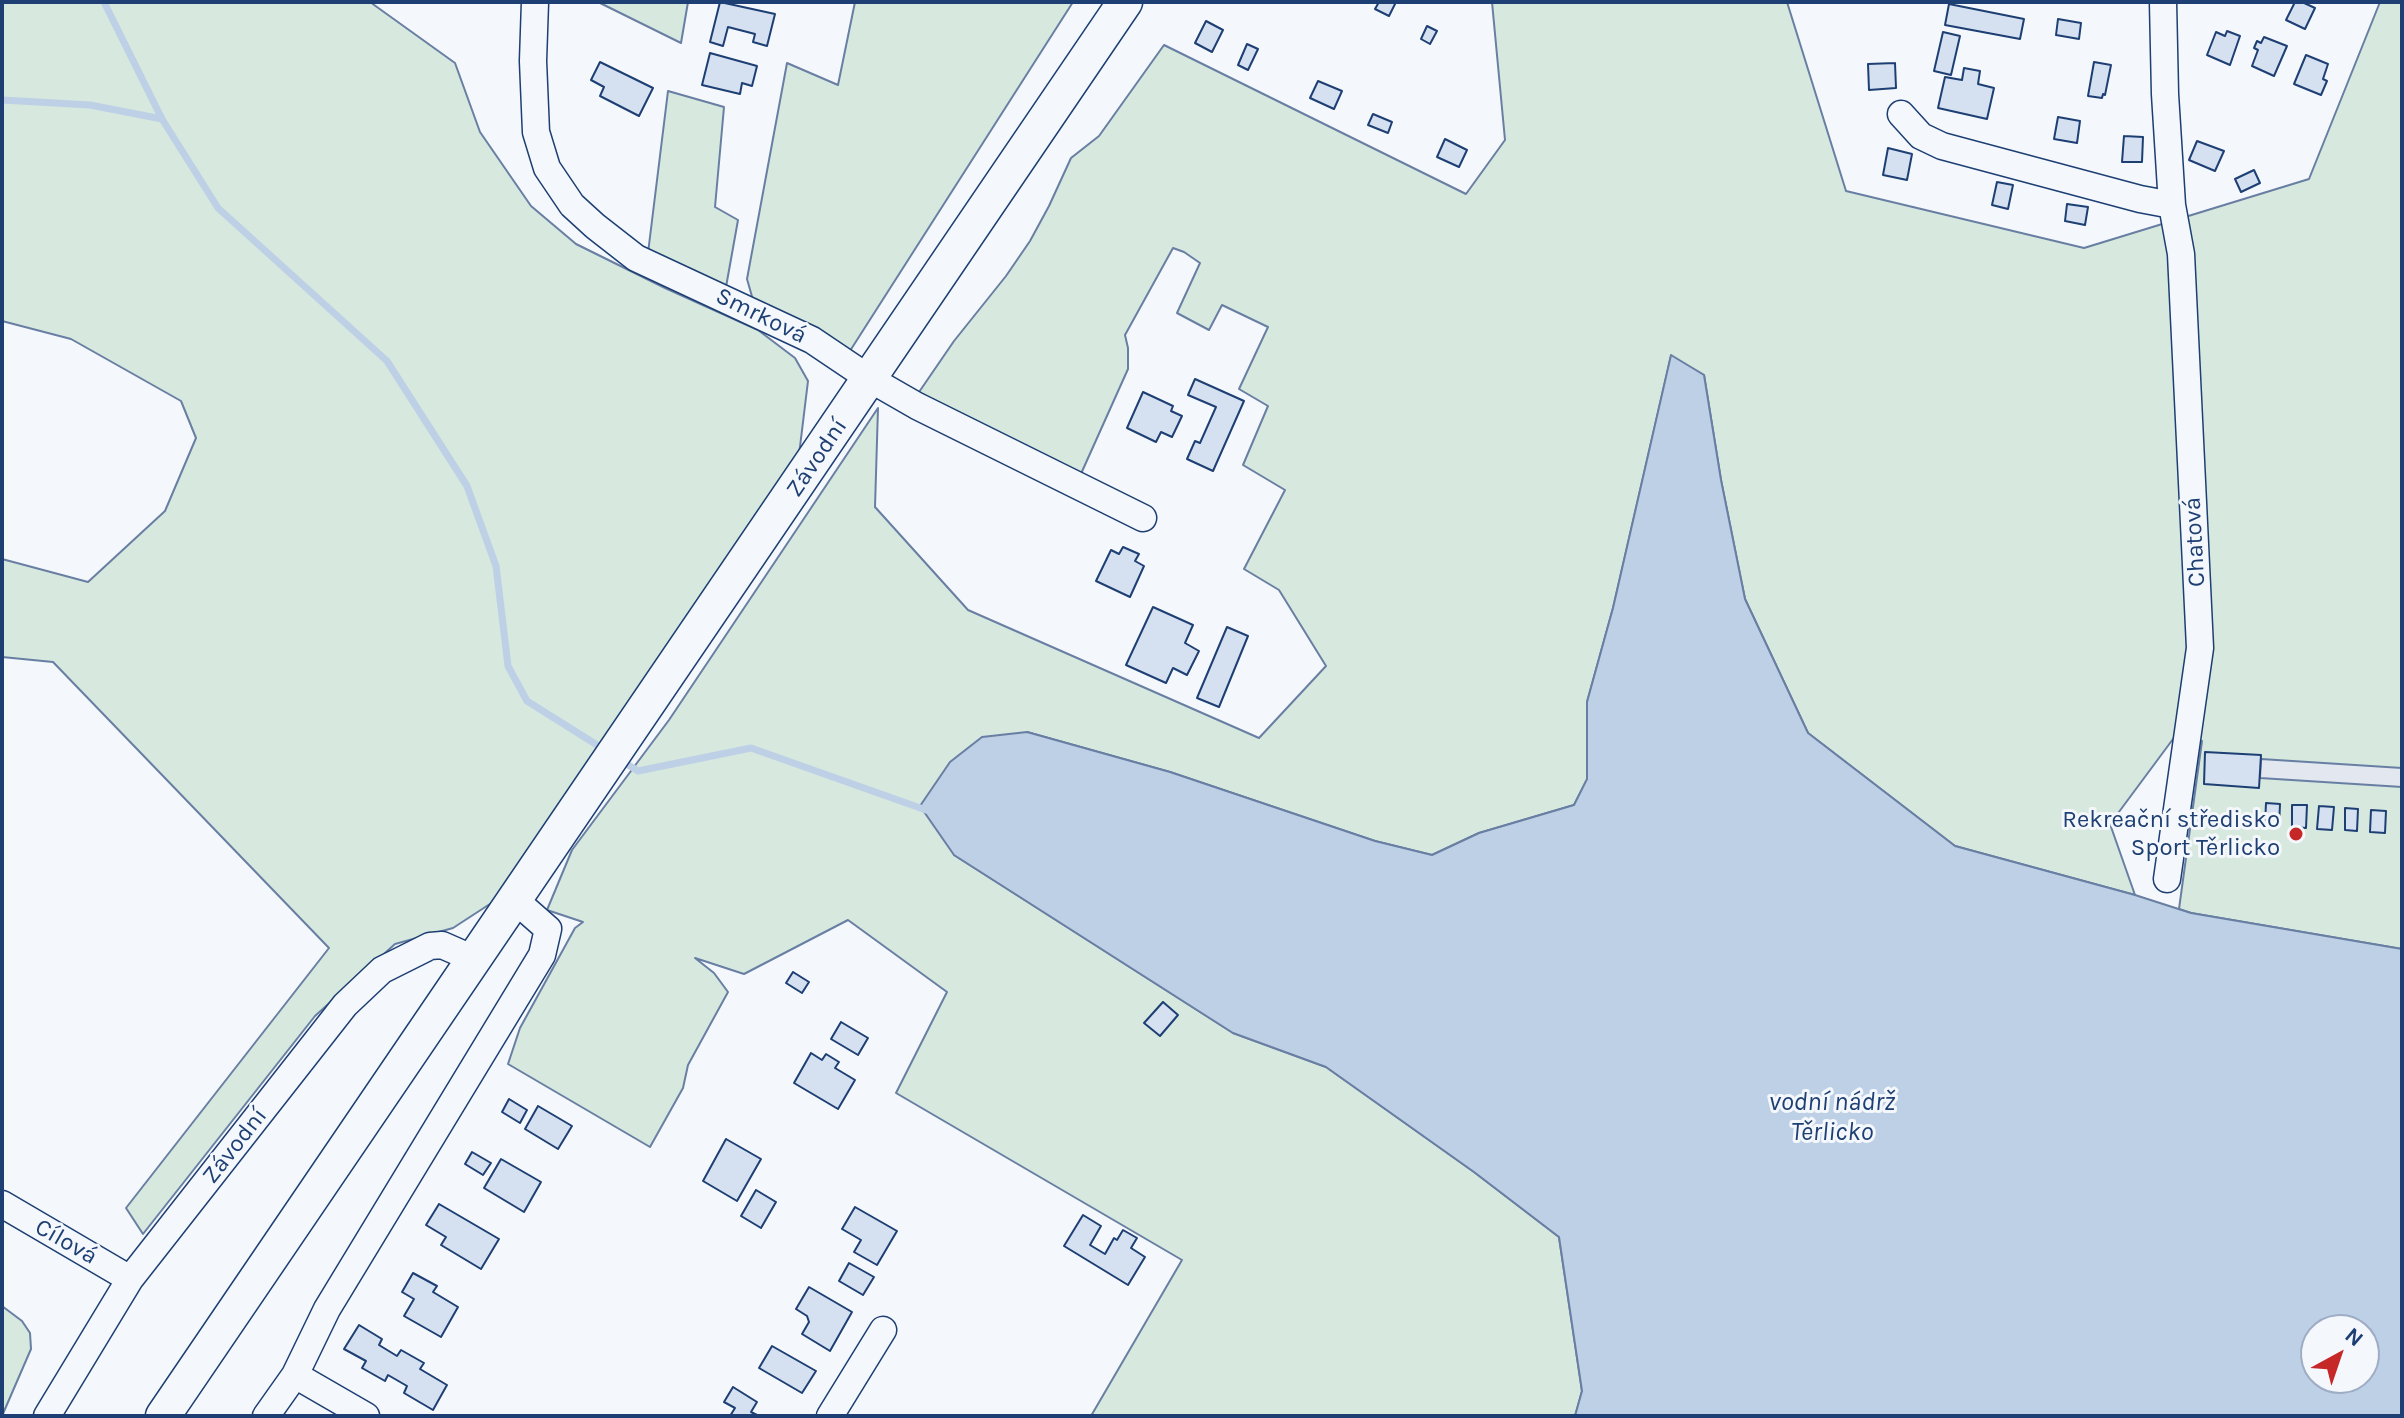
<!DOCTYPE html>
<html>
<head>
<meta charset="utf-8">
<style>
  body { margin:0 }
  #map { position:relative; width:2404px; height:1418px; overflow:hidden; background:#f4f7fb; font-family:Karla,sans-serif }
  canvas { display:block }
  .frame { position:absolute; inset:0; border:4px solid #1d3f73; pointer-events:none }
  .north { position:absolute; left:2300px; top:1314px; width:80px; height:80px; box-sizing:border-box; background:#f4f7fb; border:2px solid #9eadc5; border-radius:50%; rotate:40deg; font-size:22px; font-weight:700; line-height:32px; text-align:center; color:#1d3f73 }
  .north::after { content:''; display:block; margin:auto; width:28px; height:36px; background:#c62828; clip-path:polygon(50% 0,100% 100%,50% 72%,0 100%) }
</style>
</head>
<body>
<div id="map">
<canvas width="2404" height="1418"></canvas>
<div class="frame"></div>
<div class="north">N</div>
</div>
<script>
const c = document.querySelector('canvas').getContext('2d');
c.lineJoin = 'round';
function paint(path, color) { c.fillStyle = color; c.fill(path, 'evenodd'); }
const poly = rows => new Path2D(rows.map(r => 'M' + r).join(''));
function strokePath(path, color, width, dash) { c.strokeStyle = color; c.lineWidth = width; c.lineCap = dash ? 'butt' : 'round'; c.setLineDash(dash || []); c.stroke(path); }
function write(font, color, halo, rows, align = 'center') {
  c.font = font + ' Karla,sans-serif'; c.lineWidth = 6; c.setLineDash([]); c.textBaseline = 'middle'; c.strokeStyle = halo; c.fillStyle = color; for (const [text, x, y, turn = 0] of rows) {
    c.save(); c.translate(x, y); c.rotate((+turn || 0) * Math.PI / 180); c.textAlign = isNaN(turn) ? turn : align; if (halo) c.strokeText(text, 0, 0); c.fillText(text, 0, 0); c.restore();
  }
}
const green = poly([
  [2,2,370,2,455,63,480,132,531,206,576,244,665,288,758,330,795,358,808,381,799,455,493,902,453,928,395,944,315,1016,143,1234,126,1208,329,948,53,662,2,657,2,559,88,582,165,511,196,438,181,401,71,339,2,321,2,2],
  [598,2,688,2,681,43,598,2],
  [855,2,1073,2,848,354,753,300,747,279,787,63,838,85,855,2],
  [1492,2,1787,2,1846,191,2084,248,2309,179,2380,2,2402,2,2402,949,2191,913,2179,909,2202,741,2176,735,2110,824,2135,895,1955,846,1808,733,1745,599,1721,480,1704,375,1671,356,1613,608,1587,702,1587,780,1574,805,1479,833,1432,855,1375,841,1170,772,1027,732,954,855,1233,1033,1326,1067,1474,1172,1559,1237,1582,1391,1575,1416,1091,1416,1182,1260,896,1093,947,992,848,920,744,974,695,958,714,973,728,992,688,1065,683,1088,650,1147,508,1064,520,1028,575,928,583,922,547,910,572,850,669,720,878,408,875,507,968,610,1259,738,1326,666,1279,590,1244,569,1285,490,1243,465,1268,406,1239,389,1268,327,1222,305,1209,330,1177,313,1200,263,1184,252,1173,248,1125,335,1128,348,1128,369,1080,476,917,395,954,341,1006,276,1030,241,1049,206,1071,158,1099,136,1164,45,1466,194,1505,140,1492,2],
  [668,91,724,107,715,207,738,220,726,287,648,253,668,91],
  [2,1306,22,1321,30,1333,31,1349,2,1416,2,1306]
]);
paint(green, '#d7e8df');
strokePath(green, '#687fa3', 2);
const parking = poly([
  [2261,759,2402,768,2402,787,2260,778,2261,759]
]);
paint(parking, '#e3e8f0');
strokePath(parking, '#687fa3', 2);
const water = poly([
  [1671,355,1704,375,1721,480,1745,599,1808,733,1955,846,2135,895,2191,913,2402,949,2402,1416,1575,1416,1582,1391,1559,1237,1474,1172,1326,1067,1233,1033,954,855,920,806,950,762,982,737,1027,732,1170,772,1375,841,1432,855,1479,833,1574,805,1587,779,1587,702,1613,608,1671,355],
  [2316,1330,2364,1330,2364,1378,2316,1378,2316,1330]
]);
paint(water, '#bed0e5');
strokePath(water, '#687fa3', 2);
strokePath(poly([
  [104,2,162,119,218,208,387,361,467,486,496,566,508,666,527,701,605,750],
  [2,100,90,105,162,119],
  [622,761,638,771,751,748,926,810]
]), '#bed0e5', 7);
const building = poly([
  [720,2,775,14,767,46,753,42,755,34,728,27,723,46,710,42,720,2],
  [1379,2,1396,2,1389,16,1375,9,1379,2],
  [2295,2,2302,2,2315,8,2305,29,2286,20,2295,2],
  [1949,4,2024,19,2020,39,1945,25,1949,4],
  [2058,19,2081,23,2079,39,2056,35,2058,19],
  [1206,21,1223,30,1212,52,1195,43,1206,21],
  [1427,26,1437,31,1430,44,1421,39,1427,26],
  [2227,31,2240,36,2230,65,2207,55,2216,32,2225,36,2227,31],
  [1943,32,1960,36,1951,75,1934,71,1943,32],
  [2264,37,2287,46,2274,76,2252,66,2258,50,2254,48,2257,41,2261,43,2264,37],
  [1247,44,1258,49,1248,70,1238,65,1247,44],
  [710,53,757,66,752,86,742,83,740,94,702,85,710,53],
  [2306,55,2328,64,2323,79,2327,81,2321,95,2294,84,2306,55],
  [600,62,653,88,639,116,600,96,604,87,591,80,600,62],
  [2094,62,2111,65,2105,95,2103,94,2102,98,2088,96,2094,62],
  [1895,63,1896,88,1869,90,1868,64,1895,63],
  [1964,68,1980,71,1978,84,1994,88,1987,119,1938,108,1945,77,1962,80,1964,68],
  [1318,81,1342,91,1334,109,1310,98,1318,81],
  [1373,114,1392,122,1388,133,1368,125,1373,114],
  [2058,117,2080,121,2077,143,2054,139,2058,117],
  [2124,136,2143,137,2142,162,2122,162,2124,136],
  [1445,139,1467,150,1459,167,1437,157,1445,139],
  [2197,141,2224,151,2215,171,2189,160,2197,141],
  [1888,148,1912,154,1907,180,1883,175,1888,148],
  [2254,170,2260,183,2241,192,2235,179,2254,170],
  [1997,182,2013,185,2008,209,1992,205,1997,182],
  [2067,204,2088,207,2085,225,2065,221,2067,204],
  [1195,379,1244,401,1213,471,1187,459,1195,441,1200,443,1216,407,1188,395,1195,379],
  [1143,392,1173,406,1171,411,1182,416,1172,437,1161,432,1156,442,1127,428,1143,392],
  [1123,547,1139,554,1135,561,1144,566,1130,597,1096,581,1111,550,1119,554,1123,547],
  [1153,607,1193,625,1185,643,1199,651,1187,675,1173,668,1166,683,1126,665,1153,607],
  [1227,627,1248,636,1219,707,1197,698,1227,627],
  [2205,752,2261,755,2259,788,2204,784,2205,752],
  [2266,803,2280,804,2279,826,2265,825,2266,803],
  [2292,805,2307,805,2306,828,2292,827,2292,805],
  [2319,806,2334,807,2332,830,2317,829,2319,806],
  [2345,808,2358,809,2357,831,2345,830,2345,808],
  [2371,810,2386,811,2385,833,2370,832,2371,810],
  [793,972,809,982,802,993,786,983,793,972],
  [1163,1002,1178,1015,1160,1036,1144,1023,1163,1002],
  [841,1022,868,1038,858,1055,831,1039,841,1022],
  [811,1053,822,1060,826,1054,839,1062,835,1068,855,1080,838,1109,794,1083,811,1053],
  [509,1099,527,1110,520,1123,502,1112,509,1099],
  [538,1106,572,1126,558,1149,525,1129,538,1106],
  [726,1139,761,1159,737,1201,703,1181,726,1139],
  [472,1152,491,1163,483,1175,465,1164,472,1152],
  [501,1159,541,1182,524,1212,484,1188,501,1159],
  [756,1190,776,1202,761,1228,741,1216,756,1190],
  [439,1204,499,1239,481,1269,441,1245,446,1237,426,1225,439,1204],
  [855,1207,897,1231,877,1265,854,1252,861,1240,842,1229,855,1207],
  [1083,1215,1101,1226,1090,1245,1105,1254,1114,1238,1117,1240,1123,1230,1137,1238,1131,1248,1145,1257,1128,1285,1064,1246,1083,1215],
  [849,1263,874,1277,863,1295,839,1281,849,1263],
  [413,1273,437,1286,433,1292,458,1307,441,1337,404,1316,414,1299,402,1292,413,1273],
  [809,1287,852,1312,830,1351,802,1334,809,1322,807,1316,796,1309,809,1287],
  [359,1325,382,1339,379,1345,397,1356,401,1350,424,1363,420,1369,447,1385,433,1410,404,1393,407,1386,388,1375,385,1381,362,1368,366,1361,344,1349,359,1325],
  [772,1346,816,1371,802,1393,759,1368,772,1346],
  [733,1387,757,1402,751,1412,759,1416,730,1416,735,1408,724,1402,733,1387]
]);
paint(building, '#d5e0f0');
strokePath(building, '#1d3f73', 2);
const minor = poly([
  [535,2,533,61,536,132,547,168,572,205,595,226,636,258,812,340,870,379,917,406,1143,518],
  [2163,2,2165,94,2172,205,2181,254,2200,648,2167,879],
  [1901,114,1921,136,1942,146,2140,199,2172,205],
  [2,1204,130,1279],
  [295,1375,366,1416],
  [47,1416,130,1279,345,1005,382,970,430,946,442,945,474,959],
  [266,1416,295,1375,327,1309,542,955,548,929,515,900],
  [830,1416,883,1330]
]);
const major = poly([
  [163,1416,1125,2]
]);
strokePath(minor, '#1d3f73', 29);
strokePath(major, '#1d3f73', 37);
strokePath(minor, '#f4f7fb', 26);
strokePath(major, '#f4f7fb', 34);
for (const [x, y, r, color] of [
  [2296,834,8,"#c62828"]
]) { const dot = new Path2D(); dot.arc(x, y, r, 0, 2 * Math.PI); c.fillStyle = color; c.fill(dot); strokePath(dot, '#f4f7fb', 3); }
write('24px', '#1d3f73', '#f4f7fb', [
  ["Smrková",761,316,26],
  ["Závodní",817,458,-56],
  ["Chatová",2195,542,-93],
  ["Závodní",235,1146,-52],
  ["Cílová",66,1242,30]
]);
write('24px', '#1d3f73', '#f4f7fb', [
  ["Rekreační středisko",2280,820],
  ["Sport Těrlicko",2280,848]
], 'right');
write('italic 26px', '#1d3f73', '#f4f7fb', [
  ["vodní nádrž",1832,1103],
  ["Těrlicko",1832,1133]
]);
</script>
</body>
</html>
